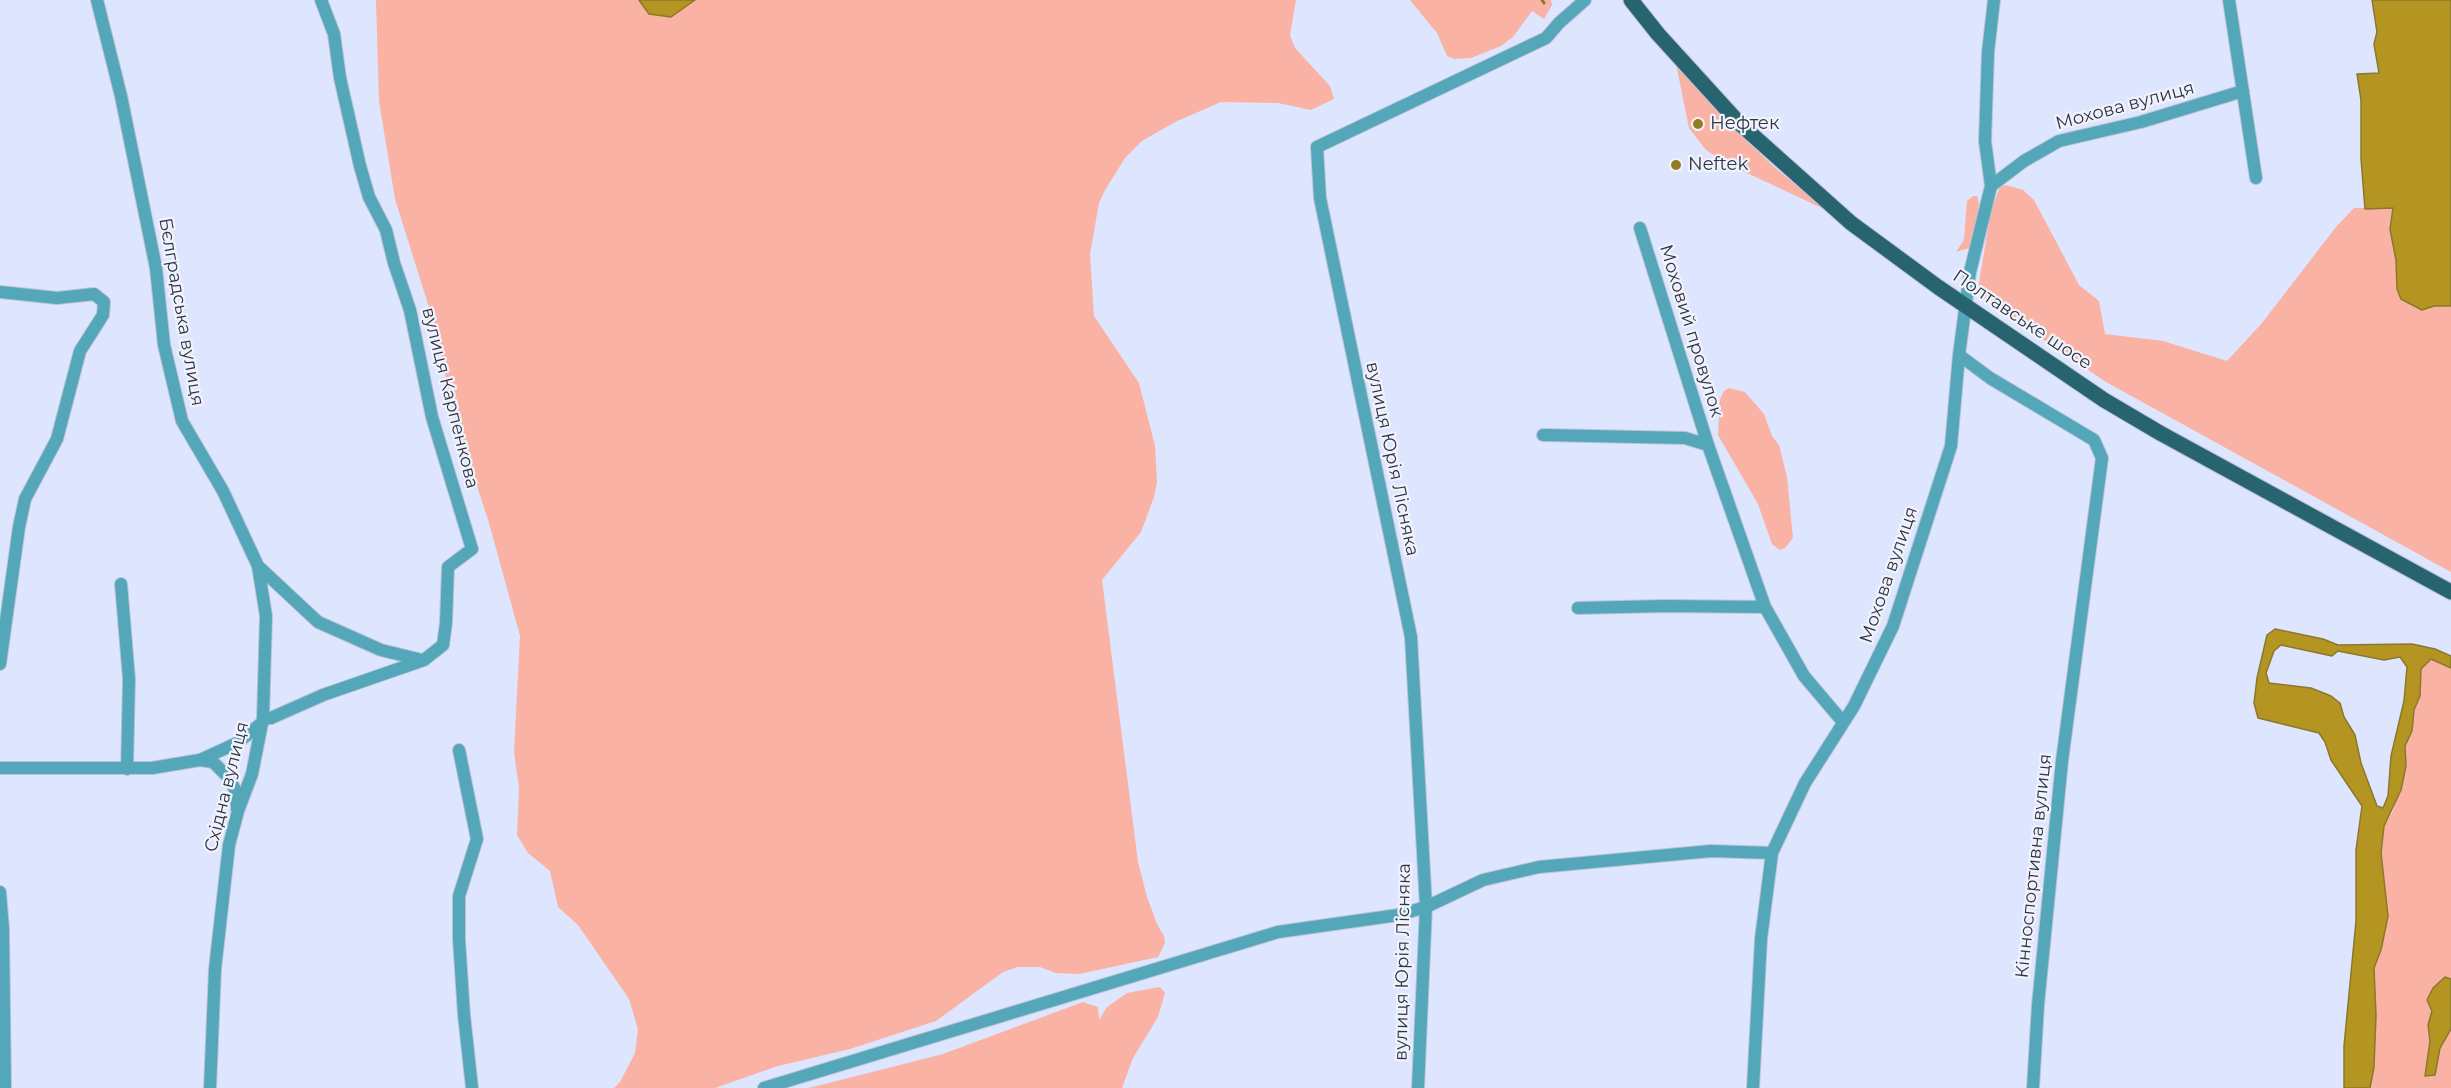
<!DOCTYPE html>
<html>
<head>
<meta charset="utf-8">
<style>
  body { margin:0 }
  canvas { display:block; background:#dee5fe }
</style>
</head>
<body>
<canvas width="2451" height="1088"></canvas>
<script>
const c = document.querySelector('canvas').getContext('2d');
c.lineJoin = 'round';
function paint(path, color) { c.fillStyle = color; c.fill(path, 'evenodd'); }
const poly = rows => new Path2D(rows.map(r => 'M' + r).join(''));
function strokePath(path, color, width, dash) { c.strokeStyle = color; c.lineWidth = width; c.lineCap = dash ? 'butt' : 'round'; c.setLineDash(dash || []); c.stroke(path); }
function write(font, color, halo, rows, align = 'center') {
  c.font = font + ' Montserrat,sans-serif'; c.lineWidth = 4.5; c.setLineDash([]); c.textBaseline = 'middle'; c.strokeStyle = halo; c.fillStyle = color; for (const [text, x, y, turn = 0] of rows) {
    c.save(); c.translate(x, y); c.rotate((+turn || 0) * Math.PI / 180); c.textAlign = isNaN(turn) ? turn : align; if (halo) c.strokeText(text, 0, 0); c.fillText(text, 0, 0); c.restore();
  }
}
paint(poly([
  [376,0,639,0,649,14,690,0,1296,0,1290,35,1295,48,1330,86,1334,99,1311,110,1278,103,1221,102,1175,122,1142,141,1125,158,1105,190,1099,203,1090,254,1094,316,1139,383,1155,446,1157,482,1154,497,1141,532,1102,580,1138,862,1147,897,1157,924,1164,936,1165,943,1158,957,1079,974,1056,973,1040,967,1018,967,1003,972,936,1021,850,1049,778,1066,715,1088,614,1088,620,1082,635,1053,638,1029,629,999,578,925,558,907,550,871,528,853,517,835,519,788,514,752,520,636,489,523,455,418,433,320,395,199,379,101],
  [1410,0,1551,0,1552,5,1544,19,1532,11,1513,37,1501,46,1471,58,1455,59,1447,56,1437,33],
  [1676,64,1728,123,1774,167,1828,211,1726,163,1706,150,1689,128],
  [2006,185,2023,190,2034,200,2079,285,2099,301,2105,334,2163,341,2227,361,2262,323,2336,227,2354,208,2393,208,2390,229,2396,260,2397,289,2401,299,2422,310,2434,306,2451,306,2451,572,2106,382,1982,298,1978,289,1991,210,2000,187],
  [1973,196,1977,196,1979,204,1973,240,1969,248,1956,252,1964,240,1967,201],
  [1729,388,1745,392,1764,414,1772,436,1779,445,1787,477,1793,538,1785,548,1780,550,1772,544,1758,504,1718,435,1720,399,1724,391],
  [2431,658,2451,668,2451,979,2445,977,2433,988,2427,1000,2432,1011,2428,1025,2430,1041,2425,1075,2435,1075,2440,1048,2451,1029,2451,1088,2370,1088,2374,1067,2376,1015,2374,968,2381,950,2383,879,2381,853,2384,826,2393,811,2406,766,2405,746,2412,731,2414,710,2420,696,2421,669],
  [1160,987,1165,993,1158,1017,1133,1058,1122,1088,809,1088,943,1054,1083,1002,1098,1007,1099,1020,1107,1007,1127,993]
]), '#f9b2a3');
const water = poly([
  [639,0,695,0,671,17,649,14,639,0],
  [2372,0,2451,0,2451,306,2434,306,2422,310,2401,299,2397,289,2396,260,2390,229,2393,208,2365,209,2361,159,2361,100,2357,74,2379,73,2374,44,2377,32,2372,0],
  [2275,629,2323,639,2338,645,2412,644,2435,649,2451,656,2451,668,2431,659,2421,669,2420,696,2414,710,2412,731,2405,746,2406,766,2401,790,2384,826,2381,853,2388,916,2381,950,2374,968,2376,1015,2374,1067,2370,1088,2344,1088,2344,1046,2356,921,2356,850,2362,806,2331,760,2325,742,2319,733,2258,718,2254,703,2257,678,2267,635,2275,629],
  [2281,645,2332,656,2338,651,2384,660,2400,657,2407,667,2404,701,2391,756,2388,796,2383,808,2377,806,2361,763,2355,735,2344,717,2340,703,2331,696,2311,688,2269,683,2266,673,2274,651,2281,645],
  [2445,977,2451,979,2451,1029,2440,1048,2435,1075,2425,1076,2430,1041,2428,1025,2432,1011,2427,1000,2433,988,2445,977]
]);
paint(water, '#b49522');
strokePath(water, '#8c782c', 1.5);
strokePath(poly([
  [1542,0,1544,3]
]), '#8c782c', 3);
const minor = poly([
  [97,0,121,96,156,268,164,345,182,421,223,491,258,566,318,622,381,650,422,660],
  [2229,0,2256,178],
  [1991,186,2024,161,2059,141,2141,122,2243,91],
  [1640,228,1708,445,1765,607,1804,676,1843,722],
  [0,292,57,298,94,294,104,302,103,315,80,351,57,439,25,499,19,527,0,664],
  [1959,355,1990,378,2094,440,2102,458,2062,761,2038,1005,2033,1088],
  [1543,435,1685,438,1708,445],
  [121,584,129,679,127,769],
  [1578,608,1665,606,1765,607],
  [263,718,271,718,323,695,424,660,443,645,446,623,448,567,472,549,432,417,410,310,394,263,386,230,369,197,360,166,340,78,334,34,321,0],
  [459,750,477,839,459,896,459,939,464,1015,472,1088],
  [200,760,213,762,230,779,236,792,237,809],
  [0,768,152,768,200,760,237,743,263,722],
  [0,892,3,929,5,1088],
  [210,1088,215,969,229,845,238,811,252,774,263,718,266,616,258,566],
  [764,1088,1278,932,1398,915,1426,907,1483,880,1539,867,1711,851,1772,853,1805,783,1854,706,1893,626,1951,446,1959,355,1970,272,1991,186,1985,141,1988,52,1994,0],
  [1418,1088,1426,907,1411,637,1320,198,1317,147,1546,38,1559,23,1585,0],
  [1753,1088,1761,939,1772,853]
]);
const major = poly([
  [1631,0,1658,34,1739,123,1851,223,1938,287,2104,400,2160,433,2451,592]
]);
strokePath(minor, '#bbc2d9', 14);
strokePath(major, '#bbc2d9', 17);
strokePath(minor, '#53a7b8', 12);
strokePath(major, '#276470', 15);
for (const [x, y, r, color] of [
  [1698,124,6,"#957c23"],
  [1676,165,6,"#957c23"]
]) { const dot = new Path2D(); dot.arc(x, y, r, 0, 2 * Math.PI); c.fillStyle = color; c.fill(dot); strokePath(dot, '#f1f3fc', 2); }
write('18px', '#2f3444', '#f1f3fc', [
  ["Мохова вулиця",2125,106,-15],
  ["Бєлградська вулиця",181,312,80],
  ["Полтавське шосе",2022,320,34],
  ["Моховий провулок",1691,331,73],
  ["вулиця Карпенкова",450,398,76],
  ["вулиця Юрія Лісняка",1392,459,78],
  ["Мохова вулиця",1889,575,-71],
  ["Східна вулиця",227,787,-76],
  ["Кінноспортивна вулиця",2034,866,-84],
  ["вулиця Юрія Лісняка",1403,962,-89]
]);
write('18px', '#2f3444', '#f1f3fc', [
  ["Нефтек",1710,124],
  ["Neftek",1688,165]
], 'left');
</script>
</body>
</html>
